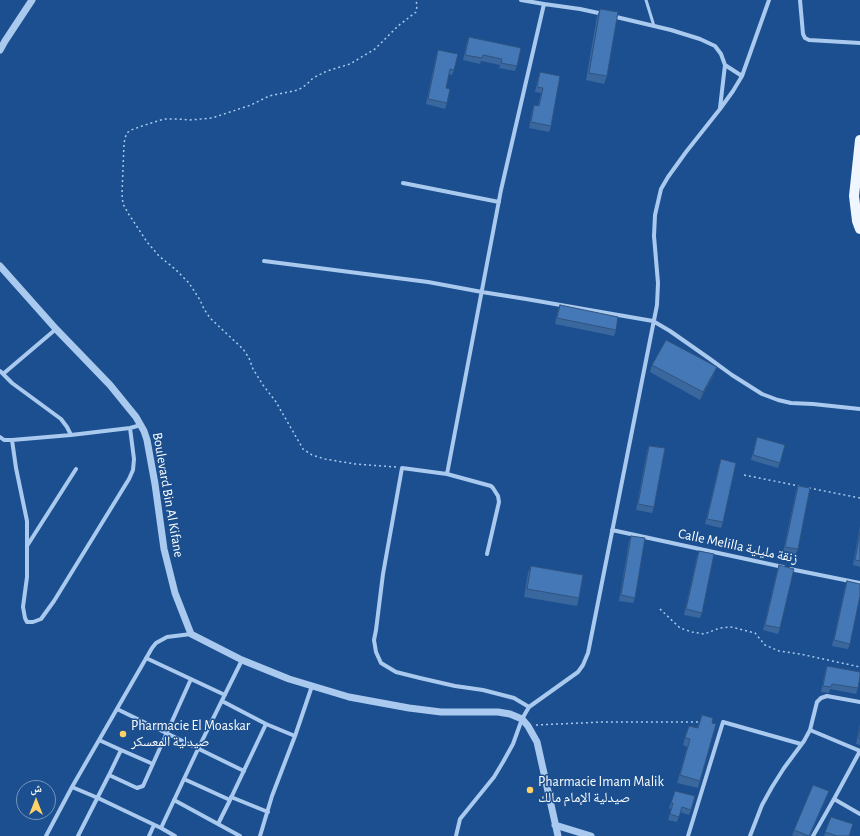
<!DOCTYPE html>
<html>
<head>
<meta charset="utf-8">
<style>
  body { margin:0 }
  #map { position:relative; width:860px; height:836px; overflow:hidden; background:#1b4f8f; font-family:"Alegreya Sans","Noto Naskh Arabic",sans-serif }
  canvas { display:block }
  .north { position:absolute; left:16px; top:780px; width:40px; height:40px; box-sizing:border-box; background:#1b4f8f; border:1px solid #7695bc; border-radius:50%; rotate:0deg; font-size:11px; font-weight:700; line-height:16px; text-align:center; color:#fff }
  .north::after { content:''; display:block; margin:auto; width:14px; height:18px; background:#ffd166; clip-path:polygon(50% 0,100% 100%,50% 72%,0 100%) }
</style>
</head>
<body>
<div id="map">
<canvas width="860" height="836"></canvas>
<div class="north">ش</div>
</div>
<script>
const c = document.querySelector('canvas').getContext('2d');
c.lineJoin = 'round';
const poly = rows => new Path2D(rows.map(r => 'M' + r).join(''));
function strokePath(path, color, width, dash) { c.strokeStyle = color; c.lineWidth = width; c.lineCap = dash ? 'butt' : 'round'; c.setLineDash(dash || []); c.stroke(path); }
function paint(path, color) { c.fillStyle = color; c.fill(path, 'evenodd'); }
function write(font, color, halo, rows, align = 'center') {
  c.font = font + ' "Alegreya Sans","Noto Naskh Arabic",sans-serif'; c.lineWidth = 3; c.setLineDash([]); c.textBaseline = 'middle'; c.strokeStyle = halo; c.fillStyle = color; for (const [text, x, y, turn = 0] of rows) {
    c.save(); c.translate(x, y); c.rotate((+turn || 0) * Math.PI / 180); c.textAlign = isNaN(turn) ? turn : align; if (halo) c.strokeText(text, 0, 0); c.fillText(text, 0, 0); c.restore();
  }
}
strokePath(poly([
  [396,467,355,464,325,459,312,455,303,449,276,402,263,385,253,369,249,358,243,349,210,318,204,309,200,300,189,283,175,269,159,256,147,242,128,213,123,204,122,194,124,144,125,138,127,133,131,130,142,126,164,119,178,119,190,120,212,118,251,105,269,96,298,90,306,85,313,78,327,71,350,64,375,49,398,26,416,12,417,6,416,0],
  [744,475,799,486],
  [809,488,860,498],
  [660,609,680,628,692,632,704,634,720,628,731,627,755,633,765,645,779,651,800,654,860,667],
  [536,725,603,722,700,722]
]), '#a9c9ee', 1.5, [2, 3]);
strokePath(poly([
  [646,0,654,26]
]), '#a9c9ee', 3);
strokePath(poly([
  [521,0,544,4,580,9,603,14],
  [800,0,803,34,805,38,809,40,860,43],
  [612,16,671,30,700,39,715,46,721,54,725,65,720,108],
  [725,65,742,76],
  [403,183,499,202],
  [264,261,428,282,482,292,526,299,653,321,670,331,710,359,732,375,762,394,778,400,791,403,813,404,860,409],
  [0,371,12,383,61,419,67,427,71,435],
  [3,374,56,329],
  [0,437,4,440,12,440,71,435,130,428,141,425],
  [12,440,16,468,27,521,27,577,23,607,25,618,27,622,33,622,41,619,54,601,129,479,133,470,134,459,130,428],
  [447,474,501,190,544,4],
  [612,530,783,567],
  [27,546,76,469],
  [790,569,860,583],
  [146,658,225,695],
  [222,701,266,724,295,736],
  [529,707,578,672,583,665,588,653,657,305,658,283,654,236,655,215,661,189,668,177,686,152,720,109,733,91,742,76,769,0],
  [117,709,244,771],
  [810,730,860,751],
  [99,740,121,750],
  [109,775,121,750,153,764],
  [184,779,230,800,266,724],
  [72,787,98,798,161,828,175,836],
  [231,797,268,812],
  [834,799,860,814],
  [174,800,240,836],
  [218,824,230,800],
  [161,828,198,749,242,660],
  [46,836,72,787,152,648,156,643,167,637,191,634],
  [78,836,109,775,137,788,143,786,191,679],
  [149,836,154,825],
  [260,836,272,796,295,736,312,686],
  [456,836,460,819,494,777,503,762,513,744,522,719,529,707,514,698,483,690,455,686,420,678,396,672,381,663,376,652,374,640,376,630,383,574,402,468,447,474,491,486,493,488,498,496,499,502,487,554],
  [688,836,723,722,801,744],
  [750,836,762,805,772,787,784,768,804,741,810,730,817,702,821,698,827,696,860,702],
  [813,836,834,799,860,751]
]), '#a9c9ee', 4);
strokePath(poly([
  [0,50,5,41,32,0],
  [0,266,56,329,110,385,136,417,144,431,147,440,155,484,164,549,175,593,191,634,242,660,289,679,349,697,409,708,441,712,498,712,510,714,522,719,528,726,537,742,558,836],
  [555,825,591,836]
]), '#a9c9ee', 7);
strokePath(poly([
  [860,140,854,196,857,221,860,229]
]), '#f0f6ff', 10);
paint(poly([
  [600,9,607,76,604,84,586,80,597,16],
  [469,37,517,66,515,71,499,68,500,65,481,61,480,64,463,60,467,42],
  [438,50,454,70,452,75,449,74,446,88,447,103,445,109,426,104,436,56],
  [540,72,551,126,549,132,529,128,532,111,534,105,538,106,541,93,535,92,538,78],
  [560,305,616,330,614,336,555,324,558,310],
  [652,365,714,375,700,400,650,372],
  [757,437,780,463,778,468,751,460],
  [649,446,654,507,652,513,636,510,647,451],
  [721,459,723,522,721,528,705,524,719,465],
  [798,486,798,549,795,555,783,552,796,491],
  [860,526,860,567,853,565],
  [631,536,635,598,633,603,619,601,629,541],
  [699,551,702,613,700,618,684,615,697,556],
  [779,565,780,628,778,634,763,630,777,571],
  [531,566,579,598,577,606,524,597,528,573],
  [847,581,850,644,848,649,832,646,845,587],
  [827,666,858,688,856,694,830,689,829,693,821,692,825,672],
  [702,715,712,723,700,781,698,788,677,783,687,747,683,745,686,733,689,726,697,728],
  [860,724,860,745,856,744],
  [675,791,691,810,689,815,680,812,677,822,668,820,671,809,669,808],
  [826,797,810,836,794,836,792,835,794,830],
  [831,817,849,836,824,836]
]), '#3a679d');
paint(poly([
  [717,367,714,375,700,400,703,392]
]), '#305480');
const building = poly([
  [600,9,618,12,607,76,589,73,600,9],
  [469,37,521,48,517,66,501,63,502,59,483,55,482,58,465,55,469,37],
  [438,50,458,54,454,70,450,69,446,88,450,89,447,103,428,99,438,50],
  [540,72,560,76,551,126,531,122,534,105,539,106,543,88,537,87,540,72],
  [560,305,618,317,616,330,557,318,560,305],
  [666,340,717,367,703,392,652,365,666,340],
  [757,437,785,445,780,463,753,455,757,437],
  [649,446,665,448,654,507,638,504,649,446],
  [721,459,736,463,723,522,707,519,721,459],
  [798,486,810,488,798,549,785,547,798,486],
  [860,532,860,561,855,560,860,532],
  [631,536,645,538,635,598,621,595,631,536],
  [699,551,714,554,702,613,686,609,699,551],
  [779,565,794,569,780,628,765,625,779,565],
  [531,566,583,575,579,598,527,589,531,566],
  [847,581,860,584,860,596,850,644,834,640,847,581],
  [827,666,860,672,860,676,858,688,832,684,831,687,823,686,827,666],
  [702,715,713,718,712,723,716,724,700,781,680,775,690,739,685,738,689,726,698,728,702,715],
  [860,728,860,739,858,738,860,728],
  [813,785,829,791,809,836,794,830,813,785],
  [675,791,695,796,691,810,682,807,679,817,670,814,673,803,671,803,675,791],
  [831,817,853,824,849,836,837,836,825,832,831,817]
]);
paint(building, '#4478b7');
strokePath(building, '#305480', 1);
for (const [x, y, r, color] of [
  [123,734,4,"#ffd166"],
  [530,790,4,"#ffd166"]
]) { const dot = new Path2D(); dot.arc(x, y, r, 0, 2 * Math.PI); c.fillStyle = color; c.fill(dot); strokePath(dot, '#1b4f8f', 1.5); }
write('14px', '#fff', '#1b4f8f', [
  ["Boulevard Bin Al Kifane",168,495,80],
  ["Calle Melilla زنقة مليلية",738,546,12]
]);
write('14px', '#fff', '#1b4f8f', [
  ["Pharmacie El Moaskar",131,726],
  ["صيدلية المعسكر",131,742],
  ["Pharmacie Imam Malik",538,782],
  ["صيدلية الإمام مالك",538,798]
], 'left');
</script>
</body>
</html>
